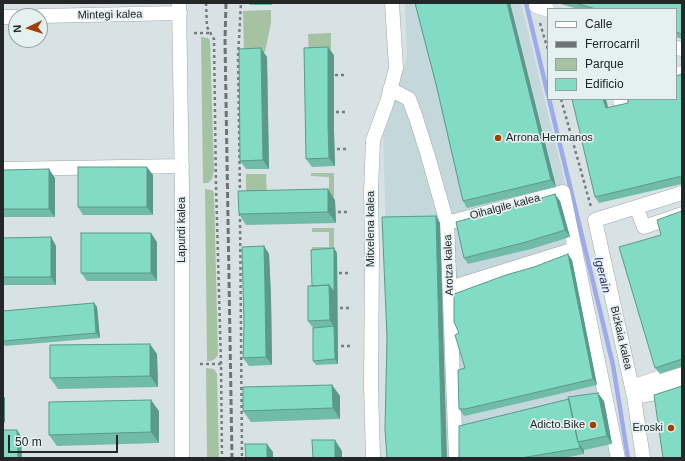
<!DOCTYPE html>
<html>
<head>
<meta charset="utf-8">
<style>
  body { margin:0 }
  #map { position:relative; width:685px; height:461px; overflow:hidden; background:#d8e2e4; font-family:Helvetica,sans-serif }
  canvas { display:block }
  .frame { position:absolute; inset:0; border:4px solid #232728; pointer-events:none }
  .legend { position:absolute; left:547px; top:8px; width:130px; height:92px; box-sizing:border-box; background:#e5f0f1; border:1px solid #97a0a1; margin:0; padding:5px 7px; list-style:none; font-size:12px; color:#232728 }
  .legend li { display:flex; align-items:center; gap:8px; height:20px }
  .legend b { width:20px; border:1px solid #97a0a1 }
  .north { position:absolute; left:8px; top:8px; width:40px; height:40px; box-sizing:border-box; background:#e5f0f1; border:1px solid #97a0a1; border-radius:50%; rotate:266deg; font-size:11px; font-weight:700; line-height:16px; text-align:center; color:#232728 }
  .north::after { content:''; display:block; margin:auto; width:14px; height:18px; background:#a24003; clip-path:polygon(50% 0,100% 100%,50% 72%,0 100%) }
  .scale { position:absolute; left:8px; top:435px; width:110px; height:18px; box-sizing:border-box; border:2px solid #232728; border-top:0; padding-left:5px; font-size:12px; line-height:14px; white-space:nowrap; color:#232728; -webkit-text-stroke:3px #e5f0f1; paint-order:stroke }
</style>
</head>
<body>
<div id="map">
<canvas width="685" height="461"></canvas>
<div class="frame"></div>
<ul class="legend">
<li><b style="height:5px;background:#fff"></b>Calle</li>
<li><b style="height:5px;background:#6e7476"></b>Ferrocarril</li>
<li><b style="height:11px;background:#a5c2a2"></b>Parque</li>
<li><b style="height:11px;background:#82dbc5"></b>Edificio</li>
</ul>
<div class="north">N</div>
<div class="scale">50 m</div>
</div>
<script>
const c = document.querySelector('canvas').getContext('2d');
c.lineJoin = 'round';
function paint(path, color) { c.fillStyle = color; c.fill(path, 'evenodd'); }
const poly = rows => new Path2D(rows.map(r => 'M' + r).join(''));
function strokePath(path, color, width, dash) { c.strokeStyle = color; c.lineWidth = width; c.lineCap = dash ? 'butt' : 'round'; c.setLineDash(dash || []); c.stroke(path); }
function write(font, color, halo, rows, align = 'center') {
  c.font = font + ' Helvetica,sans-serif'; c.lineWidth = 3.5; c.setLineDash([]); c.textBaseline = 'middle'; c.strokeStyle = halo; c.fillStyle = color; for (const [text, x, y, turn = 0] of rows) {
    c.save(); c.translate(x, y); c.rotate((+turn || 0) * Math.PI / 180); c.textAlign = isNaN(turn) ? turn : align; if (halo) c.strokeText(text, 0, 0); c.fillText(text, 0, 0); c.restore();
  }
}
paint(poly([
  [405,3,521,3,566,187,617,458,387,458,386,238,383,134,407,57]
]), '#c4d7da');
paint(poly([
  [271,10,271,23,265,52,244,53,243,11],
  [331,33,331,53,309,53,308,34],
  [201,37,208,38,210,40,214,171,212,179,208,183,203,183],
  [311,173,334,173,334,197,311,197,329,191,329,177,311,176],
  [246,174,266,174,267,197,246,197],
  [205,189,212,190,214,193,218,355,215,359,211,361,207,361],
  [312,228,334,228,334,252,312,252,312,247,329,247,329,232,312,232],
  [206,368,214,369,217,374,219,458,207,458]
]), '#a5c2a2');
strokePath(poly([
  [526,3,548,95],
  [549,99,613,365,628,458]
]), '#9eabea', 4.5);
const minor = poly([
  [179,3,182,188,182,458],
  [536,6,548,10],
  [40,16,180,13],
  [3,17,16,17],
  [676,48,682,49],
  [676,74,682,73],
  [390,89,409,99,416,118,428,156,447,223,456,458],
  [620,99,621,105],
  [3,169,182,166],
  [636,207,644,227,682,214],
  [447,223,563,192,618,458],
  [450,288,575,249],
  [632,387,682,370],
  [634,397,651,394,682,384],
  [373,458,371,386,372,250,371,192,373,140,387,102,396,68,392,3],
  [643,458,634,397,595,220,682,193]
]);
strokePath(minor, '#9da7a8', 15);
strokePath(poly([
  [206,3,207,27,214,39,216,186,221,364,222,458],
  [540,23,548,50],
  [194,33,210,33],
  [335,75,345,75],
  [561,99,591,207],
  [336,112,345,112],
  [337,149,346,149],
  [240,194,238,57,241,3],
  [338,212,347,212],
  [240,213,242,458],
  [339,273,350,273],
  [340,308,351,308],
  [341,346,351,346],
  [200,364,221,364]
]), '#767d7e', 2.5, [3, 3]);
strokePath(minor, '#fff', 14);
strokePath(poly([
  [226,3,225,40,232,458]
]), '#6e7476', 3, [6, 3]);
paint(poly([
  [249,3,272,3,272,5,250,5],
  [415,3,510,3,556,187,467,208,463,201,436,84],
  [557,3,682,3,682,39,676,37,676,9,578,9],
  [334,55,334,132,335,166,312,167,306,159],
  [267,57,269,169,246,169,240,161],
  [682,74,682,184,599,203,595,197,608,108,628,103],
  [3,170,55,178,55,217,3,217],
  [153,175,153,215,83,215,78,207],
  [335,200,336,223,246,225,239,214],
  [560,201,570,237,531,249,468,264,464,258],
  [682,211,682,367,660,374,655,368,661,235],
  [51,237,56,246,56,285,3,285,3,238],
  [157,242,157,281,87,281,81,273],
  [264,246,269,254,271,297,272,365,249,366,243,358],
  [337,253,338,364,316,365,313,361,313,328,308,321,312,286],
  [572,260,597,385,469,415,464,416,459,409,465,368,459,333],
  [94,303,97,307,100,338,5,346,3,343,3,311],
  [157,354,158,387,58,389,50,378],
  [332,385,340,396,340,419,251,422,243,411],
  [604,401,612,444,584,450,584,454,564,458,459,458],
  [159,411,159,443,57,446,49,435]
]), '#70bca9');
paint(poly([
  [507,3,510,3,556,187,551,180],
  [328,47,334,55,334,132,335,166,329,158,328,124],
  [261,48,267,57,269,169,263,160],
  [603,99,606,99,610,115,606,108],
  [147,167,153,175,153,215,147,207],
  [49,169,55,178,55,217,49,209],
  [328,189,335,200,336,223,328,212],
  [555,194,560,201,570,237,565,230],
  [436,216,440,223,447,458,442,458],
  [151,233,157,242,157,281,151,273],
  [51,237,56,246,56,285,51,277],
  [264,246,269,254,271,297,272,365,266,357],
  [334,248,337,253,338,364,335,359,334,327,330,320,329,285],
  [568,254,572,260,597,385,593,379],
  [94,303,97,307,100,338,96,333],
  [150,344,157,354,158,387,150,376],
  [332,385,340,396,340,419,333,408],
  [598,393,604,401,612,444,607,436],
  [3,395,5,398,5,423,3,421],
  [151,400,159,411,159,443,151,432],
  [17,430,21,436,22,458,18,458],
  [335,440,342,451,342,458,335,458],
  [267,444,273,452,273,458,267,458],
  [579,444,584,450,584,454,580,448]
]), '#5b998a');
const building = poly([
  [415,3,507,3,551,180,463,201,436,84,415,3],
  [575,3,682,3,682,34,676,32,676,9,596,9,575,3],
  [328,47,328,124,329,158,306,159,304,48,328,47],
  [261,48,263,160,240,161,239,49,261,48],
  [682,74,682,176,595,197,572,99,603,99,606,108,628,103,628,99,676,99,676,76,682,74],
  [78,167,147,167,147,207,78,207,78,167],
  [49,169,49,209,3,209,3,170,49,169],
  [328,189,328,212,239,214,238,191,328,189],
  [555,194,565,230,526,242,464,258,456,222,516,206,555,194],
  [682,211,682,359,655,368,619,247,661,235,657,220,682,211],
  [436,216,442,458,387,458,385,429,387,338,382,217,436,216],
  [81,233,151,233,151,273,81,273,81,233],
  [51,237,51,277,3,277,3,238,51,237],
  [264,246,265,289,266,357,243,358,244,325,242,247,264,246],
  [334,248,334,292,329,285,312,286,311,250,334,248],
  [568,254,593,379,465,409,459,409,458,370,465,368,455,335,459,333,454,322,454,294,506,275,534,267,568,254],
  [329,285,330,320,308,321,308,286,329,285],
  [94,303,96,333,3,341,3,311,94,303],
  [334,326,335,359,313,361,313,328,334,326],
  [150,344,150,376,50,378,50,345,150,344],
  [332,385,333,408,243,411,243,387,332,385],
  [682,386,682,458,663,458,654,395,682,386],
  [598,393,607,436,578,442,568,397,598,393],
  [569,399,578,442,579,444,580,448,521,458,459,458,459,426,569,399],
  [151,400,151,432,49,435,49,402,151,400],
  [3,430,17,430,18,458,3,458,3,430],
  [312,440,335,440,335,458,313,458,312,440],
  [245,444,267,444,267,458,246,458,245,444]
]);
paint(building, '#82dbc5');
strokePath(building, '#5b998a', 1);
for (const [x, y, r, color] of [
  [498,138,4,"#a24003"],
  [593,425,4,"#a24003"],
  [671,428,4,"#a24003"]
]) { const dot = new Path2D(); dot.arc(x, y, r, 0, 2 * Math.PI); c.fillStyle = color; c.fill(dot); strokePath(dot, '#e5f0f1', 1.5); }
write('11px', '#232728', '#e5f0f1', [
  ["Mintegi kalea",110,15,-1],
  ["Oihalgile kalea",505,207,-15],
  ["Mitxelena kalea",371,229,-90],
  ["Lapurdi kalea",182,230,-90],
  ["Arotza kalea",449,265,-92],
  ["Bizkaia kalea",621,338,77]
]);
write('11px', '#232728', '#e5f0f1', [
  ["Arrona Hermanos",506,138,"left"],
  ["Adicto.Bike",585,425],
  ["Eroski",663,428]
], 'right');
write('italic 12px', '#272c74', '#e5f0f1', [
  ["Igerain",602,275,76]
]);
</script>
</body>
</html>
